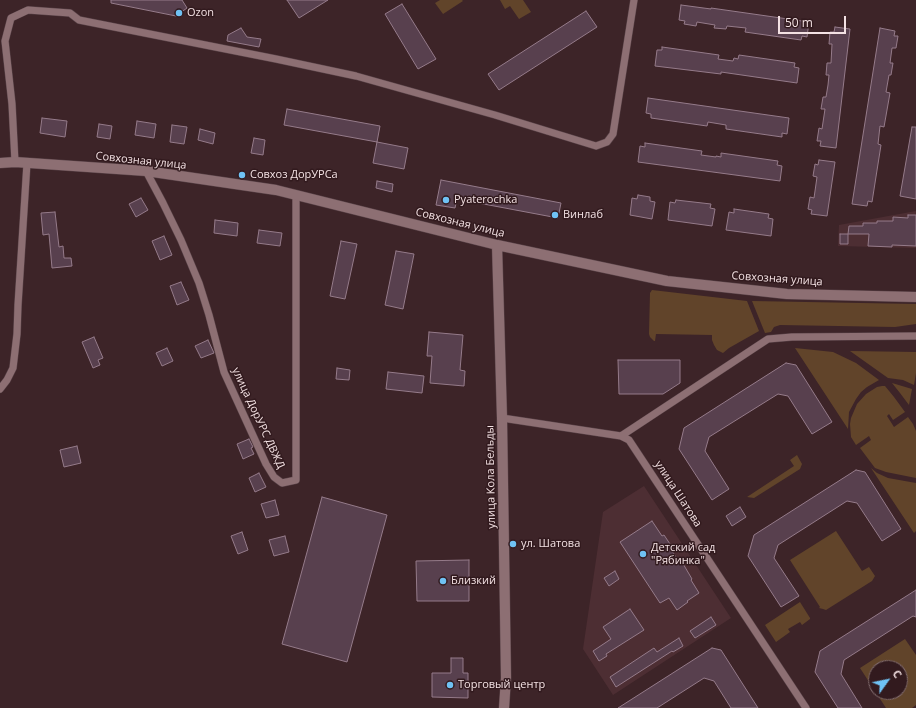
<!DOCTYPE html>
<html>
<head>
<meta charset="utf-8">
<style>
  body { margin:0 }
  #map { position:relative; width:916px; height:708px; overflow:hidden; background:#3d2428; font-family:"Open Sans",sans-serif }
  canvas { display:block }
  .north { position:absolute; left:868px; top:660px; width:40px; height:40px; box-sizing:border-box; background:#321a1e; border:1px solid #7f6a6d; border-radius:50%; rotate:57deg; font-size:11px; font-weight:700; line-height:16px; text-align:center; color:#f3e1e3 }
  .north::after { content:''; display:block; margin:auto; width:14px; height:18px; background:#6fc2f4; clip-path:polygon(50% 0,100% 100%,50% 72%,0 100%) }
  .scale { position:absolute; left:778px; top:16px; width:68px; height:18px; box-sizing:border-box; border:2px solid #f3e1e3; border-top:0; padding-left:5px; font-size:12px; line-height:14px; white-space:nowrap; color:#f3e1e3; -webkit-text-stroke:3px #321a1e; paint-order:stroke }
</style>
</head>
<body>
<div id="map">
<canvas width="916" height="708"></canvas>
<div class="north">С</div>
<div class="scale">50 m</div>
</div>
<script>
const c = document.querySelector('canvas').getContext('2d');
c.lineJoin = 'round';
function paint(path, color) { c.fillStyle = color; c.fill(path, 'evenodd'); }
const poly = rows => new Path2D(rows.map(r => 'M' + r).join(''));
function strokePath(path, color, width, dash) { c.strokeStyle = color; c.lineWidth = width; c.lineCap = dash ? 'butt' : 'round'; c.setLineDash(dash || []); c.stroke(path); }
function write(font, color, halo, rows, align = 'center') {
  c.font = font + ' "Open Sans",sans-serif'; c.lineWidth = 3; c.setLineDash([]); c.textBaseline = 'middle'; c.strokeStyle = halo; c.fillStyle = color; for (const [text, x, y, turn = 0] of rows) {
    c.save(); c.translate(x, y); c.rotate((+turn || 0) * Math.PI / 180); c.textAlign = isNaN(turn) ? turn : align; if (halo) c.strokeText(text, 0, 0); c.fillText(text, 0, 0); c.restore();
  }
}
paint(poly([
  [916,211,916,248,838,246,839,225],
  [644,486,731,618,613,695,583,649,603,512]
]), '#4d2e33');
paint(poly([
  [440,0,462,0,463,1,443,14,435,3],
  [500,0,523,0,531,12,519,19,510,6,505,9],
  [652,290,747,301,759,331,729,348,723,353,717,350,714,345,712,340,712,335,656,334,655,341,654,341,650,337,649,334,650,293],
  [752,301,916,304,916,324,895,327,780,325,774,327,771,332,765,333],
  [795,348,833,352,856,363,879,380,867,387,861,392,856,399,849,412,848,429],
  [850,351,916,352,916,373,914,385,903,380,888,378],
  [892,383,912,389,909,405,900,393],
  [882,386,885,386,894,397,905,412,893,420,889,414,887,416,894,427,908,417,913,424,916,431,916,478,886,472,875,468,860,448,871,440,869,436,856,445,851,437,850,424,851,418,857,404,866,394,877,387],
  [797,455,802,464,800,469,754,498,747,497,794,466,790,460],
  [871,468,877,473,888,478,916,483,916,531,914,533],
  [836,531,862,571,869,567,875,576,872,581,826,610,823,609,819,608,820,607,790,560],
  [800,602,810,618,810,619,802,625,800,622,788,629,790,632,776,642,765,625],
  [905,639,916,655,916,705,912,708,886,708,860,668],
  [876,668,900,668,900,692,876,692]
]), '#61442a');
const building = poly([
  [111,0,182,0,187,8,176,16,111,3,111,0],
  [287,0,328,0,299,18,287,0],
  [402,4,436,59,418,69,385,14,402,4],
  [681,5,711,9,711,8,809,22,807,37,802,36,801,40,745,32,746,28,727,26,726,29,714,28,715,25,697,22,696,26,684,24,685,21,679,20,681,5],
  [586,11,597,27,499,90,488,74,586,11],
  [835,27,850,29,836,148,820,146,821,141,817,141,819,128,822,129,825,109,821,109,823,97,826,97,828,85,829,75,826,75,827,63,831,63,832,44,829,44,830,32,834,32,835,27],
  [241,28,247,37,261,39,259,47,227,41,228,35,241,28],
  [880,28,895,31,894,36,898,36,896,48,892,48,890,63,893,63,891,75,889,75,886,92,890,93,884,127,880,126,878,144,881,145,872,202,868,201,867,206,852,204,880,28],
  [662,47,719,55,718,59,733,61,734,58,738,59,739,55,795,63,794,67,799,68,797,83,721,72,721,74,655,66,657,50,662,50,662,47],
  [648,98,789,118,787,134,782,133,782,137,726,129,726,125,708,122,707,126,651,118,651,114,646,113,648,98],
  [287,109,380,126,377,142,284,125,287,109],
  [42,118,67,121,65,137,40,133,42,118],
  [137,121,156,124,154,138,135,135,137,121],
  [99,124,112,126,110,139,97,137,99,124],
  [172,125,187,127,184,144,170,142,172,125],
  [912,127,916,127,916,199,900,196,912,127],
  [200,129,215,133,213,144,198,140,200,129],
  [254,138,265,140,263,155,251,153,254,138],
  [377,142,408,148,404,169,373,163,377,142],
  [645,143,702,151,701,155,716,157,716,156,721,157,721,153,778,161,777,165,782,166,780,181,638,162,640,146,645,147,645,143],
  [819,160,835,162,827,216,811,214,812,210,808,209,810,197,814,198,817,177,813,176,815,164,818,165,819,160],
  [441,180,561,203,558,218,457,199,455,208,436,205,441,180],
  [377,181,393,184,392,192,376,188,377,181],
  [638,195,650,197,650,201,655,202,652,219,630,215,632,198,637,199,638,195],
  [141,198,148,210,136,217,129,204,141,198],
  [676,200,711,204,710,208,715,209,712,226,668,220,670,202,675,203,676,200],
  [734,209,769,214,768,218,773,219,771,236,726,230,729,212,734,213,734,209],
  [55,212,59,247,63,246,64,258,71,258,72,266,52,268,49,234,43,235,41,213,55,212],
  [908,215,916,215,916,246,892,245,892,247,868,246,869,234,848,234,849,226,863,226,863,223,877,223,877,221,893,221,893,217,908,218,908,215],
  [215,220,238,223,237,236,214,233,215,220],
  [259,230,282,233,280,246,257,243,259,230],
  [840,234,848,234,848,244,840,244,840,234],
  [164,236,172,255,160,260,152,241,164,236],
  [341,241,357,244,345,299,330,296,341,241],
  [396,251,414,254,403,309,385,305,396,251],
  [181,282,189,300,177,305,170,286,181,282],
  [429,332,463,335,460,370,465,371,464,386,430,383,432,356,427,356,429,332],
  [94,337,103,358,98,360,100,365,93,368,82,342,94,337],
  [208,340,214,353,201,358,195,346,208,340],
  [167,348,173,361,162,366,156,353,167,348],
  [618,360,680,360,680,383,663,394,619,394,618,360],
  [786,363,796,365,832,422,812,434,788,396,778,394,709,437,705,451,729,489,712,500,679,449,684,428,786,363],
  [337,368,350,370,349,380,336,379,337,368],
  [388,372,424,376,422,393,386,389,388,372],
  [249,439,253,447,251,448,254,454,243,459,237,444,249,439],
  [77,446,81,463,64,467,60,450,77,446],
  [856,470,865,472,901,529,882,541,857,503,847,501,778,545,774,558,799,596,781,607,748,556,754,535,856,470],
  [259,473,266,487,255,492,249,478,259,473],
  [322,497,387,515,347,662,282,644,322,497],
  [275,500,279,515,266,518,261,504,275,500],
  [740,507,746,517,732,526,726,516,740,507],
  [652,521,662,536,664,535,674,550,672,551,680,563,682,562,692,579,691,580,699,593,687,601,688,602,677,610,669,598,660,603,620,542,652,521],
  [242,532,248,550,238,554,231,536,242,532],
  [285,536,289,552,274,556,269,540,285,536],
  [469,560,469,601,417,601,416,561,469,560],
  [615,571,619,579,609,586,604,578,615,571],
  [916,590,916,617,913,616,844,660,841,674,862,708,838,708,815,672,820,651,916,590],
  [630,609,644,630,606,654,607,656,599,661,593,651,611,639,603,627,630,609],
  [711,617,716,625,695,638,690,631,711,617],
  [679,638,683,646,673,652,672,651,616,687,610,677,654,648,657,652,679,638],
  [712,648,721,650,758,708,731,708,714,681,704,678,657,708,618,708,712,648],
  [451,658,463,658,463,673,468,673,468,698,432,697,432,673,451,673,451,658]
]);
paint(building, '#58404e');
strokePath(building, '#957b8a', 1);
const street = poly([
  [15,162,12,104,5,41,11,18,28,10,70,13,79,20,276,59,356,76,495,115,596,146,607,142,613,134,634,0],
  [146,171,163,203,181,240,199,283,209,315,224,372,266,464,274,477,282,483,296,480,296,195],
  [0,389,7,380,13,368,17,334,18,305,27,163],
  [502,418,621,436,629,440,806,708],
  [621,436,768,339,792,337,916,336]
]);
const secondary = poly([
  [0,163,15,162,146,171,276,190,497,245,667,281,787,294,916,297],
  [497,245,502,418,506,678,504,708]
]);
strokePath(street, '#594348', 8);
strokePath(secondary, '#594348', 11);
strokePath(street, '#8d6f73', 7);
strokePath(secondary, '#8d6f73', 10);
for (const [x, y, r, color] of [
  [179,13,4,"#6fc2f4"],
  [242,175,4,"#6fc2f4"],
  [446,200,4,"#6fc2f4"],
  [555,215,4,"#6fc2f4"],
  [513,544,4,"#6fc2f4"],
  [643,554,4,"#6fc2f4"],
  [443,581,4,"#6fc2f4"],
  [450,685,4,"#6fc2f4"]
]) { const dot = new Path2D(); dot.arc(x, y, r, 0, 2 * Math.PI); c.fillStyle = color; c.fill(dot); strokePath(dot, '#321a1e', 1.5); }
write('11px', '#f3e1e3', '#321a1e', [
  ["Ozon",187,13],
  ["Совхоз ДорУPCа",250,175],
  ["Pyaterochka",454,200],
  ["Винлаб",563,215],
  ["ул. Шатова",521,544],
  ["Детский сад",651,548],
  ["\"Рябинка\"",651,561],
  ["Близкий",451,581],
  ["Торговый центр",458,685]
], 'left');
write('11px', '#f3e1e3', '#321a1e', [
  ["Совхозная улица",141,161,6],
  ["Совхозная улица",460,223,14],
  ["Совхозная улица",777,279,4],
  ["улица ДорУРС ДВЖД",258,418,65],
  ["улица Кола Бельды",491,477,-91],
  ["улица Шатова",678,494,57]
]);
</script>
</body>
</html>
